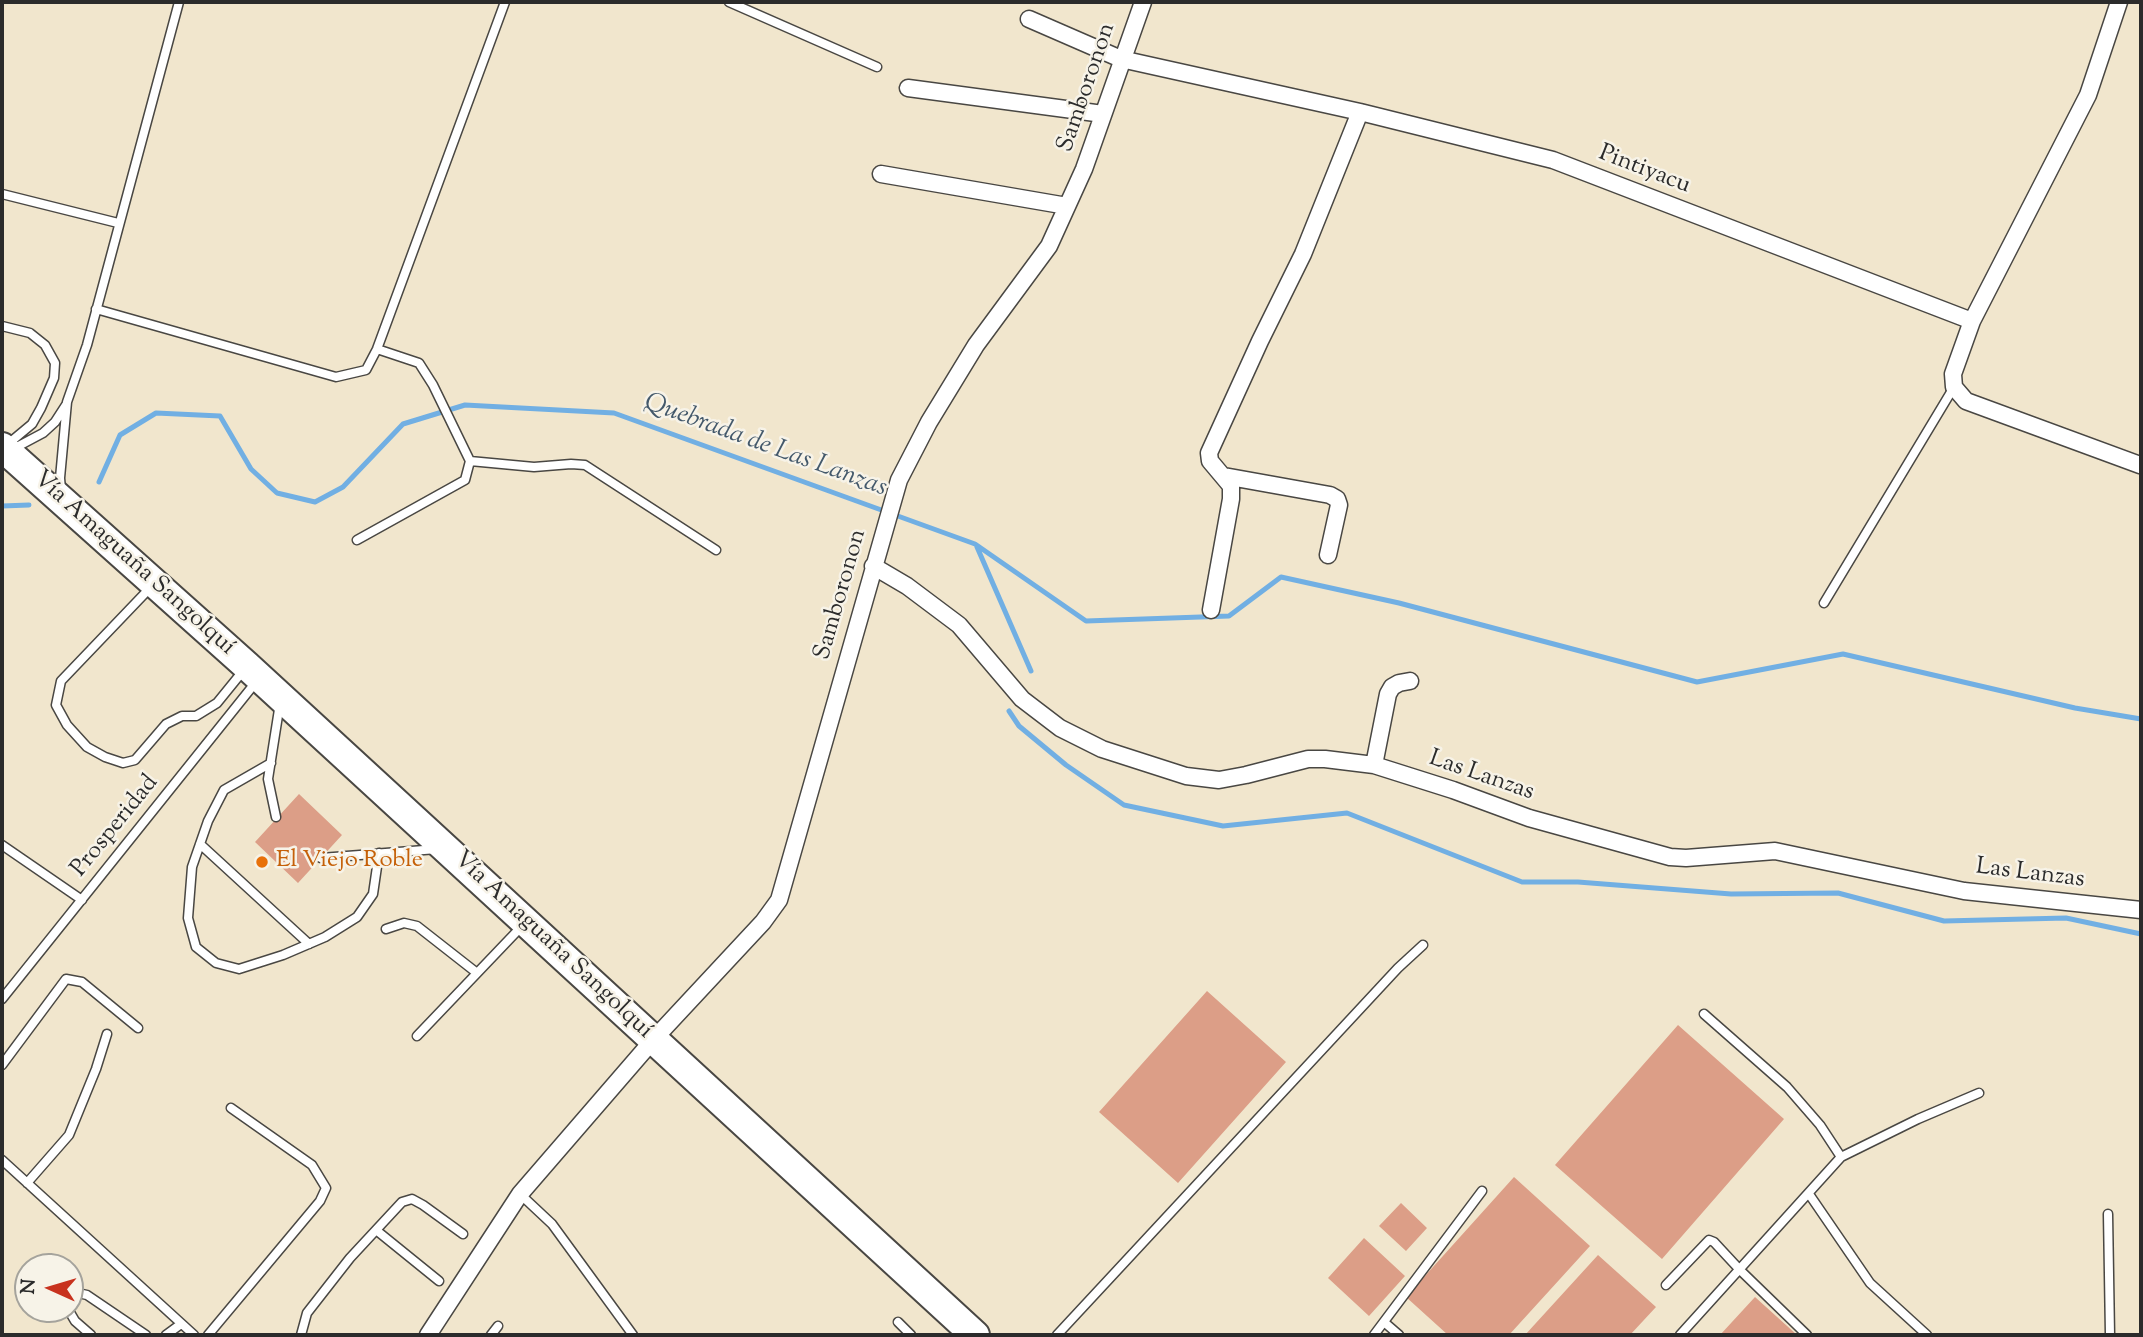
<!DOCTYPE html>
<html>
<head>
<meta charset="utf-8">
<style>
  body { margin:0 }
  #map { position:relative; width:2143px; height:1337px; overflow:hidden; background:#f1e6cd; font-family:"Sorts Mill Goudy",serif }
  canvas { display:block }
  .frame { position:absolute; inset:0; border:4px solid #2b2b2b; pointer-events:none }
  .north { position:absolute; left:14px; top:1253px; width:70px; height:70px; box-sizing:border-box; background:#f7f3e8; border:2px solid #a5a39c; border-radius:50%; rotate:274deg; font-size:19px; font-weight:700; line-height:28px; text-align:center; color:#2b2b2b }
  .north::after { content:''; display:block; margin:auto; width:24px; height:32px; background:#c8321e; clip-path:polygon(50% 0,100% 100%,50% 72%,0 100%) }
</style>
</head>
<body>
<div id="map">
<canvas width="2143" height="1337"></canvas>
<div class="frame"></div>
<div class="north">N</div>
</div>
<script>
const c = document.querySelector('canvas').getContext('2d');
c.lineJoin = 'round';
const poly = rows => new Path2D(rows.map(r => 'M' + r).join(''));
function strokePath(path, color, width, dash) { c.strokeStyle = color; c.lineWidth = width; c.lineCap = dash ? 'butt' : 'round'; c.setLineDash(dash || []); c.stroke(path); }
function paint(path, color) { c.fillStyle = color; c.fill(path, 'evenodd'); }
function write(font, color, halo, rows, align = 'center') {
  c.font = font + ' "Sorts Mill Goudy",serif'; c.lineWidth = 5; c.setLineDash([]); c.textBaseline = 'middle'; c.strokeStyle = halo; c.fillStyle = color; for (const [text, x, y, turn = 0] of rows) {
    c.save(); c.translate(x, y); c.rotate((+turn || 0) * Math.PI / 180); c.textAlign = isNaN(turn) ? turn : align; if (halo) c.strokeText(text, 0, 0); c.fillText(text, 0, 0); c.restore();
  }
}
strokePath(poly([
  [99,482,120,435,156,413,220,416,251,469,277,493,315,502,343,487,403,424,465,405,614,413,975,544,1086,621,1229,616,1281,577,1399,603,1697,682,1843,654,2075,708,2141,719],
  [2,506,29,505],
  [977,547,1031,671],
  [1009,711,1019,726,1066,765,1124,805,1223,826,1347,813,1522,882,1578,882,1731,894,1838,893,1944,921,2066,918,2141,934]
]), '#71afe3', 5);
paint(poly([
  [299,794,342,835,298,883,255,842],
  [1207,991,1286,1062,1178,1183,1099,1112],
  [1678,1025,1784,1119,1662,1259,1555,1165],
  [1514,1177,1590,1246,1509,1335,1448,1335,1406,1297],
  [1401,1203,1427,1228,1406,1251,1379,1226],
  [1364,1238,1405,1276,1369,1316,1328,1278],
  [1598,1255,1656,1307,1630,1335,1525,1335],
  [1755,1297,1797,1335,1720,1335]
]), '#dc9e87');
const lane = poly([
  [729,2,877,67],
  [2,194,118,223],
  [96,309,336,377,366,370,377,349,505,2],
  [2,326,30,333,45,345,55,363,54,378,41,408,32,424,8,444],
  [13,449,43,433,55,422,66,405],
  [470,461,534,467,571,464,585,465,716,550],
  [61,490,60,478,67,402,87,345,179,2],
  [357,540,465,480,470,461,433,385,419,363,377,349],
  [150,588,61,681,56,705,67,725,87,747,105,757,123,763,135,760,166,724,182,716,196,716,217,703,243,671],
  [1824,603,1954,387],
  [271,763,224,790,208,821,192,867,188,918,196,947,216,963,239,969,283,955,325,937,357,917,373,894,379,853],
  [276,817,268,779,280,703],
  [200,844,309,944],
  [2,845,82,900],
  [321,858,437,849],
  [386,929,404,923,417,926,477,973],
  [2,999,256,682],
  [1704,1014,1787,1087,1820,1125,1841,1157],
  [417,1036,522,926],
  [2,1065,66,979,82,982,138,1028],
  [2,1160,194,1335],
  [27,1183,69,1135,96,1069,107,1034],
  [520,1194,552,1224,633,1335],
  [1809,1194,1870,1283,1927,1335],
  [2108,1214,2110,1335],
  [376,1230,439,1281],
  [1666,1285,1709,1240,1714,1242,1740,1270,1807,1335],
  [70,1301,78,1293,87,1295,146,1335],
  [68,1309,75,1321,91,1335],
  [898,1322,911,1335],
  [1384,1322,1399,1335],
  [166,1335,181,1324],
  [208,1335,320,1201,326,1188,312,1165,231,1108],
  [301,1335,307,1313,350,1258,402,1202,412,1199,423,1205,463,1234],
  [491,1335,498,1326],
  [1057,1335,1398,968,1423,945],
  [1374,1335,1482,1191],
  [1680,1335,1841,1157,1918,1119,1979,1093]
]);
const street = poly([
  [1029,19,1121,59,1360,112,1553,160,1972,321,1953,374,1954,387,1966,401,2140,465],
  [908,88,1103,114],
  [881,174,1067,206],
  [1972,321,2088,95,2119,2],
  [1224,476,1330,495,1337,499,1339,505,1328,555],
  [873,566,907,586,959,625,1022,699,1060,728,1102,749,1186,776,1219,780,1246,775,1308,759,1325,759,1374,765,1453,790,1529,818,1670,857,1686,858,1775,851,1964,891,2141,910],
  [1211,610,1231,499,1231,486,1210,461,1209,453,1260,341,1303,254,1360,112],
  [1374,765,1388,694,1392,687,1399,683,1410,681],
  [428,1335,520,1194,654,1039,763,922,779,900,899,480,929,422,976,345,1049,246,1084,169,1143,2]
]);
const highway = poly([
  [2,447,247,666,975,1335]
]);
strokePath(lane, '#494743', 11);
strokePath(street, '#494743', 19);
strokePath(highway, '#494743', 32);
strokePath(lane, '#fff', 8);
strokePath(street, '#fff', 16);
strokePath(highway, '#fff', 28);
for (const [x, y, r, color] of [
  [262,862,7,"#e8710a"]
]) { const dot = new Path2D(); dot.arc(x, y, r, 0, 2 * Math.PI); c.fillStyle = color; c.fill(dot); strokePath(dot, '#f7f3e8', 2.5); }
write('24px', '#2b2b2b', '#f7f3e8', [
  ["Samboronon",1088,88,-71],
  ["Pintiyacu",1644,171,21],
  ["Vía Amaguaña Sangolquí",133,564,42],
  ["Samboronon",842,595,-74],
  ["Las Lanzas",1481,777,19],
  ["Prosperidad",116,827,-51],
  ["Las Lanzas",2030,875,7],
  ["Vía Amaguaña Sangolquí",552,946,43]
]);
write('24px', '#c56008', '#f7f3e8', [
  ["El Viejo Roble",276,862]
], 'left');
write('italic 26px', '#44596b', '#f7f3e8', [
  ["Quebrada de Las Lanzas",765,447,20]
]);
</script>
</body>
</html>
